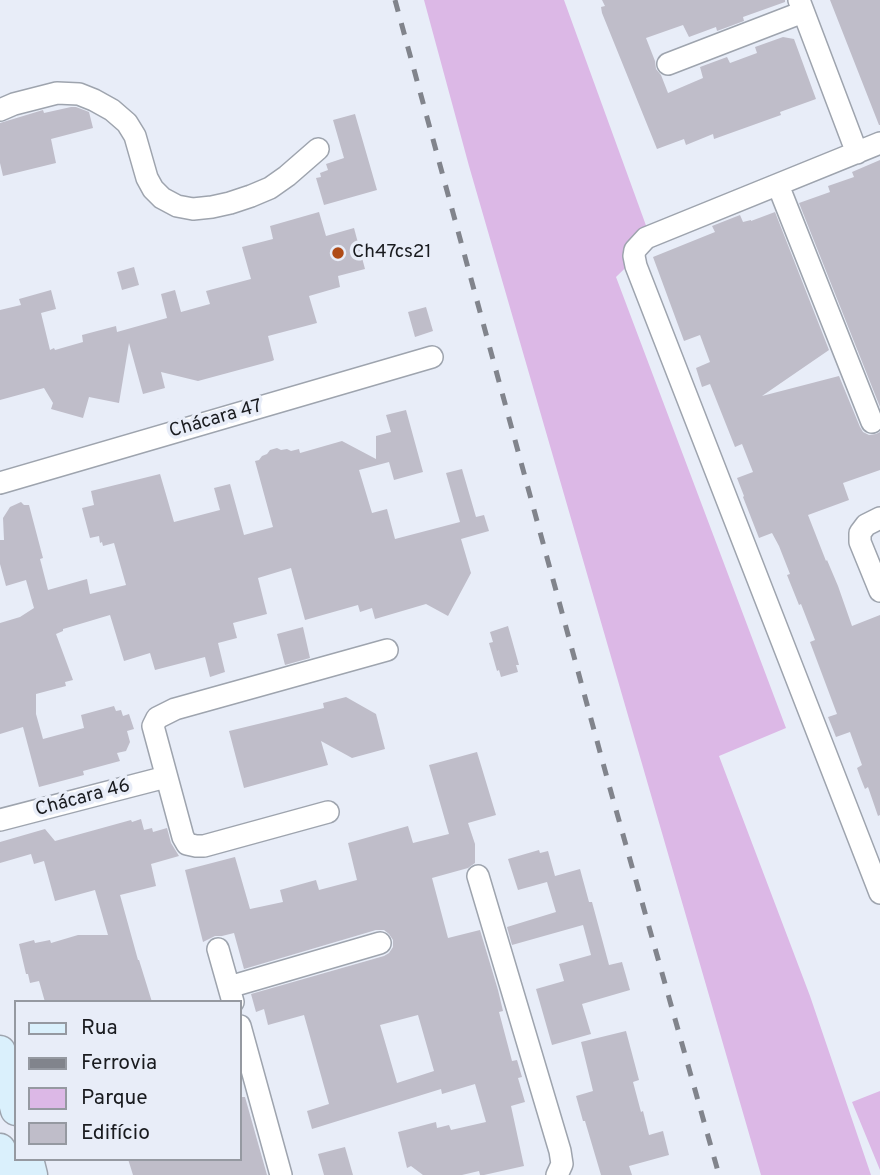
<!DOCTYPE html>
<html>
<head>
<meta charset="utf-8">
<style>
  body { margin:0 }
  #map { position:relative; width:880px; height:1175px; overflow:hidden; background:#e8edf8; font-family:Overpass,sans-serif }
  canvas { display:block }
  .legend { position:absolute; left:14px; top:1000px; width:228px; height:161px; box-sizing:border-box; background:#e8edf8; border:2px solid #9599a1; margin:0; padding:9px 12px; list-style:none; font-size:21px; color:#191b1f }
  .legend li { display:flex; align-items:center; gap:14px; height:35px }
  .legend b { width:35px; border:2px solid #9599a1 }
</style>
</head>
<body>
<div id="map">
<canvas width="880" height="1175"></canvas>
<ul class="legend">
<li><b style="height:9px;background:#daf0fc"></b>Rua</li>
<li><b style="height:9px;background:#81848c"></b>Ferrovia</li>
<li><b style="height:19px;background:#dcb8e6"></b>Parque</li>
<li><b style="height:19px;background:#bfbdc9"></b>Edifício</li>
</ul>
</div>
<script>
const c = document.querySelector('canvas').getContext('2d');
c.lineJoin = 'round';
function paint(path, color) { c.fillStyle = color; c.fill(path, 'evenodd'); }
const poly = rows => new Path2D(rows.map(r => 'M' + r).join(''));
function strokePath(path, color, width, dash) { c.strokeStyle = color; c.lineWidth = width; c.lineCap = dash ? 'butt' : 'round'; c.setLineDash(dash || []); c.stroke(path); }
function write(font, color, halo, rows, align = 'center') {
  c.font = font + ' Overpass,sans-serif'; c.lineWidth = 7; c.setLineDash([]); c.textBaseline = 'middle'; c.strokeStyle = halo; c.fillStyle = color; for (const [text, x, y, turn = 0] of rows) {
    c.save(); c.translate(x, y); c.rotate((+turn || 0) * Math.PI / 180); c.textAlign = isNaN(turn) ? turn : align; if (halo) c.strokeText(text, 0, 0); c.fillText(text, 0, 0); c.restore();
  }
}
paint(poly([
  [424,0,564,0,652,242,616,277,786,728,719,756,810,996,871,1175,761,1175,469,166],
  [880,1091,880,1170,852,1102]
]), '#dcb8e6');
paint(poly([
  [602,0,785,0,785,2,743,17,744,21,717,31,716,27,689,37,683,25,646,38,655,61,656,69,661,75,668,93,703,78,700,67,727,57,730,63,757,53,755,47,783,37,794,39,816,99,780,112,781,115,714,139,713,134,686,145,684,139,657,149,602,13,601,7,605,6],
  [830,0,880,0,880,125,879,125],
  [71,107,76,107,89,112,93,128,51,139,56,163,3,176,0,163,0,123,43,110,44,113],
  [355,114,377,190,324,205,316,178,321,177,320,173,328,170,326,164,344,158,333,120],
  [880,160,880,407,799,203,830,192,828,186,854,177,852,172],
  [319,212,326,236,354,228,365,269,338,276,340,287,309,296,317,323,268,336,274,360,272,361,198,381,161,372,165,388,143,394,129,343,119,403,89,397,83,418,51,409,53,403,44,388,0,400,0,310,21,305,19,299,51,290,56,309,41,313,50,350,54,348,55,350,83,342,82,335,116,326,117,332,167,318,161,294,175,290,181,312,210,304,206,291,251,279,242,247,273,239,270,226],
  [775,212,829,350,762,396,839,376,860,427,863,432,869,435,876,434,880,432,880,470,843,483,849,500,808,515,826,561,827,560,838,586,852,626,880,615,880,815,878,816,868,787,865,789,861,779,857,768,862,765,850,732,836,737,828,717,837,714,810,642,815,640,801,604,799,605,787,575,790,574,779,546,772,533,759,538,743,497,744,496,737,478,753,472,742,444,735,447,710,384,702,387,696,368,710,362,700,335,684,341,653,257,715,232,712,226,740,215,743,222,751,220,751,221],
  [134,267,139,285,122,290,117,272],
  [426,307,433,331,415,337,408,312],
  [406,410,423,472,394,480,389,462,359,470,372,513,387,509,395,539,460,522,446,473,462,469,476,517,484,515,489,531,461,539,471,573,448,616,426,604,375,619,372,608,360,612,358,605,305,620,291,568,258,578,267,614,233,623,237,638,218,643,225,672,210,677,205,657,155,670,150,653,124,661,110,615,63,629,63,631,56,634,73,680,65,682,66,686,36,694,36,714,43,739,84,728,81,715,114,706,116,711,121,710,123,716,129,714,134,729,127,731,130,742,126,751,117,753,120,761,83,771,84,775,39,787,23,727,0,734,0,623,20,617,34,608,26,580,6,586,0,564,0,540,4,540,3,518,10,507,21,502,24,505,29,505,43,558,40,559,48,590,87,579,90,594,126,585,114,543,103,546,102,542,100,543,99,536,90,538,82,508,94,505,91,491,160,474,174,522,220,510,214,488,230,484,244,535,273,527,255,461,259,460,262,456,267,454,270,450,277,448,281,450,287,449,291,451,299,449,300,453,342,441,376,459,376,436,391,432,386,415],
  [508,626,519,665,516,665,518,672,501,677,499,670,497,671,489,643,493,642,490,632],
  [303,627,310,658,285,665,277,634],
  [346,697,376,714,385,749,352,758,321,741,328,765,244,788,229,731,324,708,323,703],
  [477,752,496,815,468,823,475,844,475,863,468,868,432,878,448,938,480,930,498,990,503,1011,499,1012,512,1061,517,1060,522,1077,518,1078,525,1102,511,1106,524,1166,484,1175,480,1175,479,1171,462,1175,423,1175,411,1166,407,1168,398,1132,436,1122,437,1128,449,1125,451,1130,486,1122,475,1084,442,1094,441,1089,312,1129,307,1111,329,1104,304,1015,268,1025,264,1009,256,1012,251,994,384,956,389,953,393,947,393,940,389,934,384,930,376,930,244,969,234,933,222,936,215,936,203,942,185,870,235,857,250,909,283,902,280,890,316,880,319,890,357,880,348,843,408,826,413,843,449,834,429,765],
  [418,1015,434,1071,397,1083,380,1025],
  [141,819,144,830,152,828,153,832,167,828,171,843,179,856,151,864,156,886,120,895,138,960,139,960,152,1002,45,1002,39,981,30,983,28,974,26,974,19,944,34,940,35,943,50,940,51,943,78,935,108,935,95,890,55,901,44,861,34,864,31,854,0,863,0,842,45,829,55,841,131,820,132,822],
  [539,850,540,853,548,851,555,876,580,869,589,902,592,902,609,965,622,962,630,990,582,1004,591,1034,552,1045,536,989,564,981,559,964,591,955,583,925,512,945,507,927,556,912,547,882,518,890,508,859],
  [626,1031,639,1080,633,1082,641,1112,643,1111,649,1135,663,1131,669,1155,629,1166,632,1175,601,1175,585,1121,583,1121,576,1096,593,1091,581,1042],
  [240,1097,245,1097,267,1175,133,1175,128,1159,240,1159],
  [345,1147,353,1175,324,1175,318,1154]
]), '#bfbdc9');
const minor = poly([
  [799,0,857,153],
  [668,64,803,12],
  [0,110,14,104,57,93,79,94,94,100,112,110,127,123,135,136,147,178,153,189,162,198,177,206,193,209,212,207,230,203,251,196,270,188,287,176,318,149],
  [880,143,646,238,635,250,634,256,636,266,880,893],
  [778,185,872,422],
  [0,483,432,357],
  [880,518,866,525,860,533,860,542,880,591],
  [328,812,204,846,196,846,187,844,183,837,153,726,157,718,175,709,387,650],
  [0,820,166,777],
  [478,876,560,1151,562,1164,557,1175],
  [218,949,233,1002],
  [229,987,380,943],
  [240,1026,281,1175]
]);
const secondary = poly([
  [0,1051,16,1110],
  [0,1149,8,1175],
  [28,1159,32,1175]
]);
strokePath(minor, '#9ea4ae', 24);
strokePath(secondary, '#9ea4ae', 33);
strokePath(minor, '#fff', 21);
strokePath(secondary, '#daf0fc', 30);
strokePath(poly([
  [395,0,609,785,719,1175]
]), '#81848c', 5, [12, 12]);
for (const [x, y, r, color] of [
  [338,253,7,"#af4b17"]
]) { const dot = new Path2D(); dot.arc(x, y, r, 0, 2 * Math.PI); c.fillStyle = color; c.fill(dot); strokePath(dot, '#e8edf8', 2.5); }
write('19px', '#191b1f', '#e8edf8', [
  ["Ch47cs21",352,253]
], 'left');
write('19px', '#191b1f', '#e8edf8', [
  ["Chácara 47",216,420,-16],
  ["Chácara 46",83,799,-15]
]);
</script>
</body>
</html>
